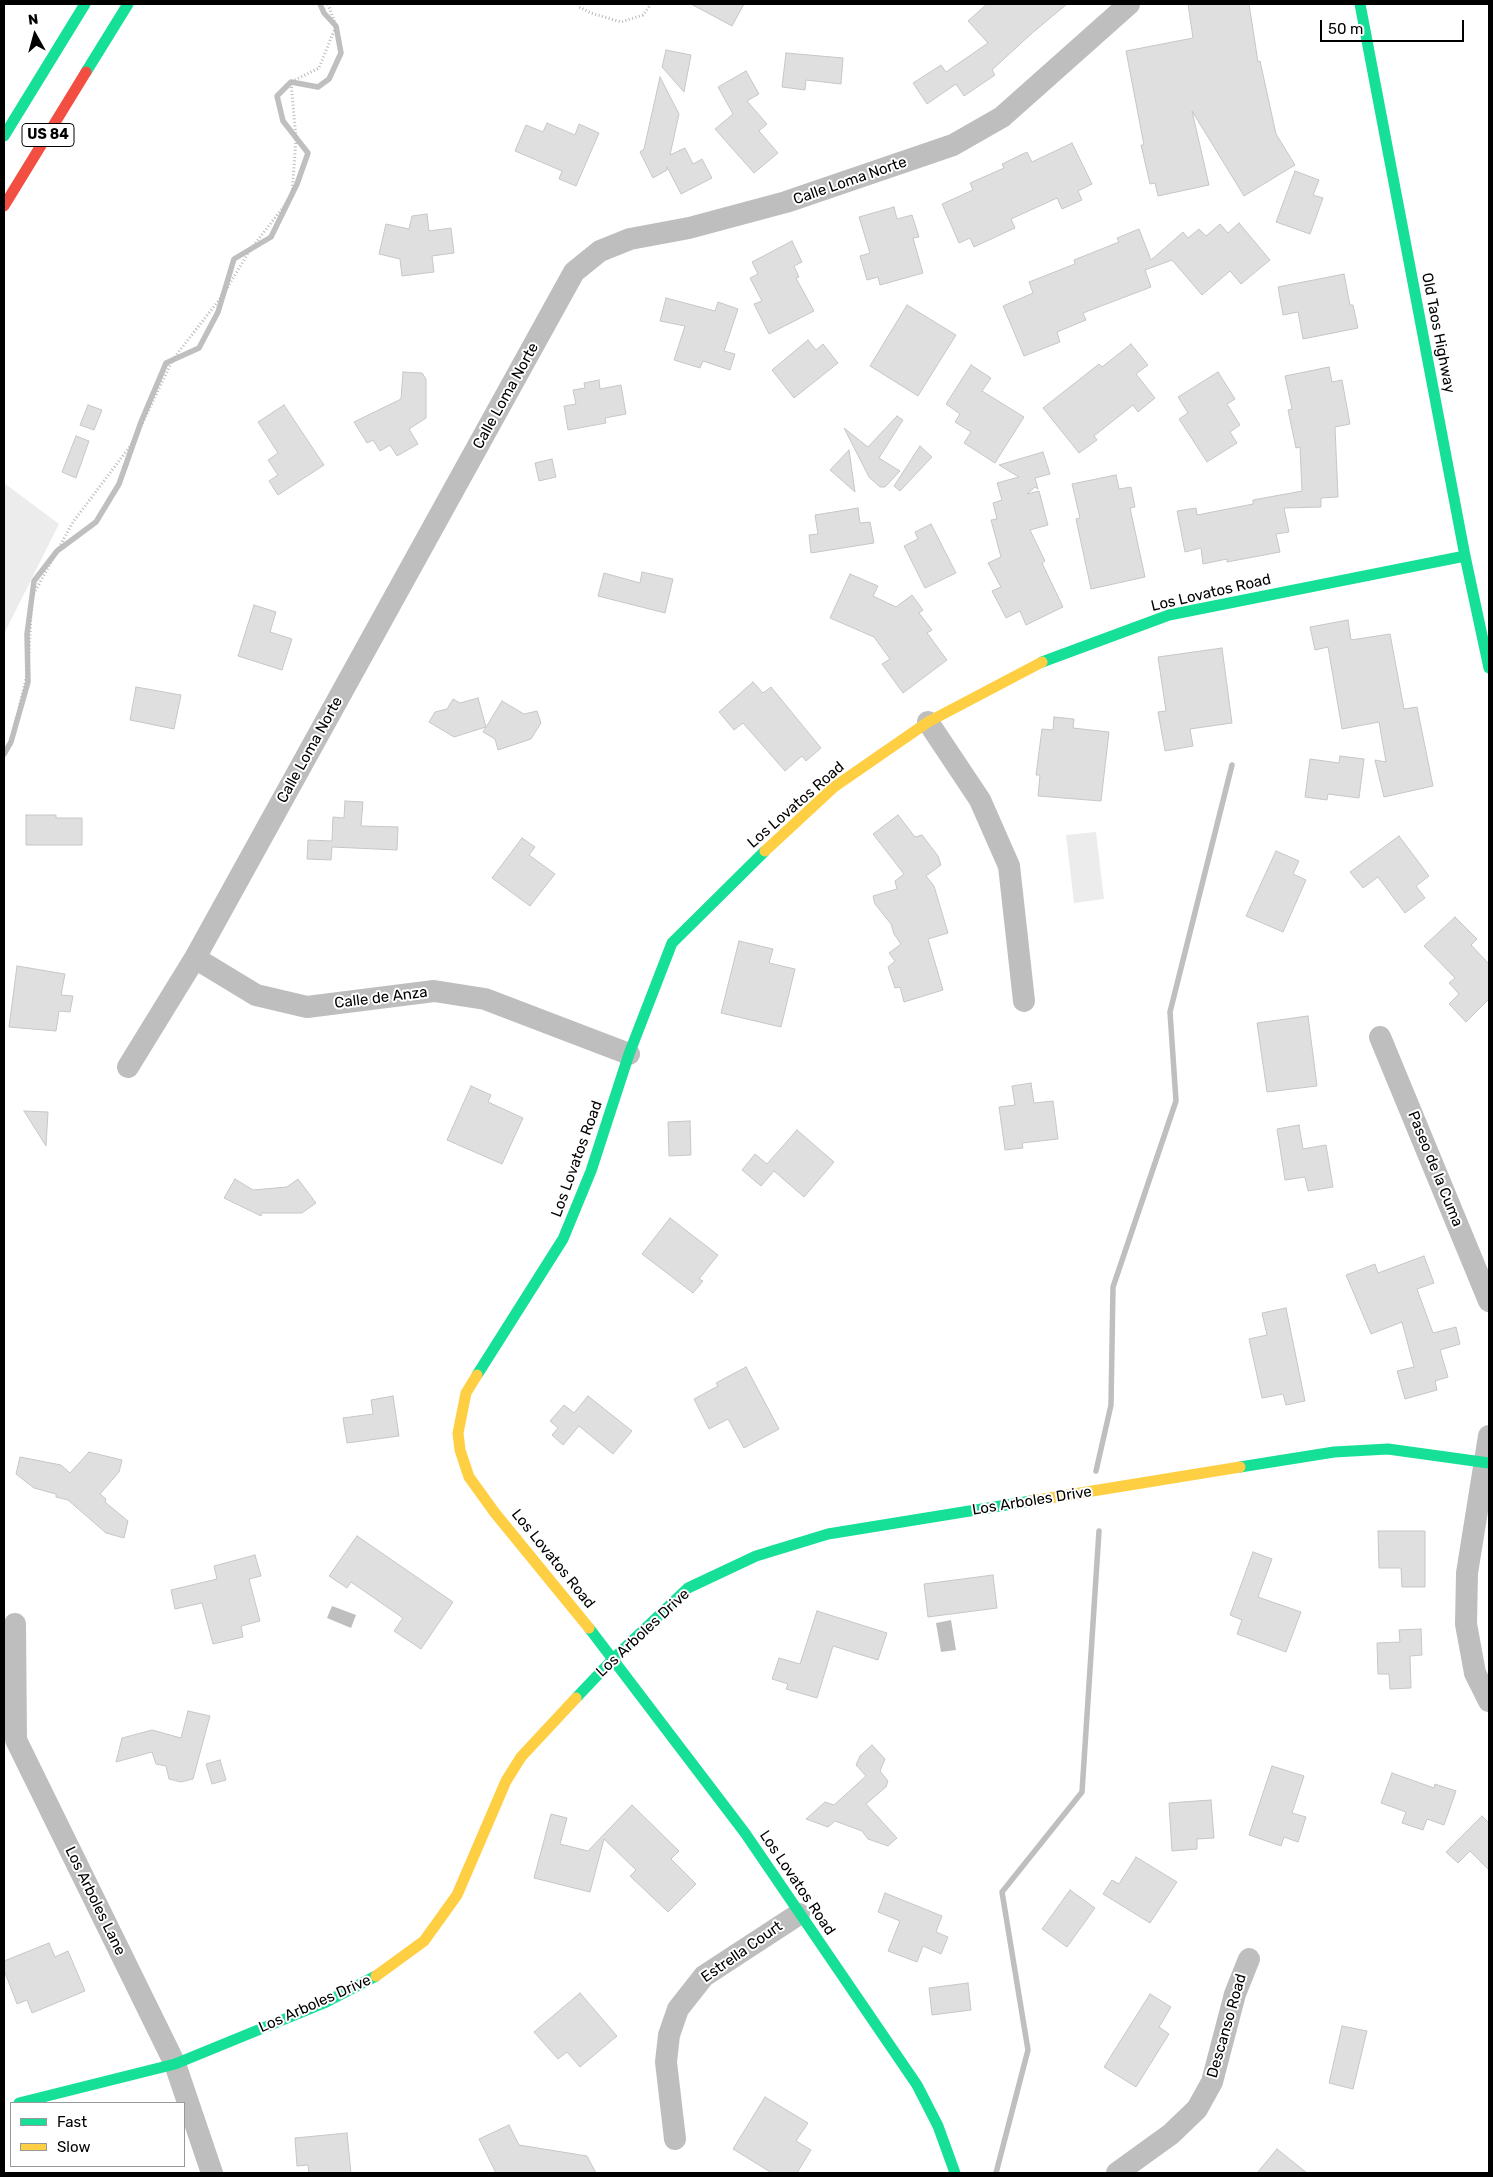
<!DOCTYPE html>
<html>
<head>
<meta charset="utf-8">
<style>
  body { margin:0 }
  #map { position:relative; width:1493px; height:2177px; overflow:hidden; background:#fff; font-family:Rubik,sans-serif }
  canvas { display:block }
  .frame { position:absolute; inset:0; border:5px solid #000; pointer-events:none }
  .legend { position:absolute; left:10px; top:2102px; width:175px; height:65px; box-sizing:border-box; background:#fff; border:1px solid #999; margin:0; padding:6px 9px; list-style:none; font-size:15px; color:#000 }
  .legend li { display:flex; align-items:center; gap:10px; height:25px }
  .legend b { width:25px; border:1px solid #999 }
  .north { position:absolute; left:10px; top:10px; width:50px; height:50px; -webkit-text-stroke:4px #fff; paint-order:stroke; rotate:353deg; font-size:14px; font-weight:700; line-height:20px; text-align:center; color:#000 }
  .north::after { content:''; display:block; margin:auto; width:18px; height:22px; background:#000; clip-path:polygon(50% 0,100% 100%,50% 72%,0 100%) }
  .scale { position:absolute; left:1320px; top:20px; width:144px; height:22px; box-sizing:border-box; border:2px solid #000; border-top:0; padding-left:6px; font-size:15px; line-height:18px; white-space:nowrap; color:#000; -webkit-text-stroke:4px #fff; paint-order:stroke }
</style>
</head>
<body>
<div id="map">
<canvas width="1493" height="2177"></canvas>
<div class="frame"></div>
<ul class="legend">
<li><b style="height:6px;background:#16e098"></b>Fast</li>
<li><b style="height:6px;background:#ffcf43"></b>Slow</li>
</ul>
<div class="north">N</div>
<div class="scale">50 m</div>
</div>
<script>
const c = document.querySelector('canvas').getContext('2d');
c.lineJoin = 'round';
function paint(path, color) { c.fillStyle = color; c.fill(path, 'evenodd'); }
const poly = rows => new Path2D(rows.map(r => 'M' + r).join(''));
function strokePath(path, color, width, dash) { c.strokeStyle = color; c.lineWidth = width; c.lineCap = dash ? 'butt' : 'round'; c.setLineDash(dash || []); c.stroke(path); }
function write(font, color, halo, rows, align = 'center') {
  c.font = font + ' Rubik,sans-serif'; c.lineWidth = 4; c.setLineDash([]); c.textBaseline = 'middle'; c.strokeStyle = halo; c.fillStyle = color; for (const [text, x, y, turn = 0] of rows) {
    c.save(); c.translate(x, y); c.rotate((+turn || 0) * Math.PI / 180); c.textAlign = isNaN(turn) ? turn : align; if (halo) c.strokeText(text, 0, 0); c.fillText(text, 0, 0); c.restore();
  }
}
paint(poly([
  [4,483,59,524,4,634],
  [1096,832,1104,899,1074,903,1066,835]
]), '#ececec');
paint(poly([
  [332,1606,356,1615,351,1628,327,1618],
  [951,1620,956,1650,941,1652,936,1623]
]), '#bfbfbf');
strokePath(poly([
  [4,754,11,742,28,682,27,634,34,581,57,551,96,522,119,484,141,422,166,363,199,348,218,312,234,259,271,237,297,184,308,153,283,121,277,96,291,82,318,87,329,79,341,53,336,26,324,13,320,4],
  [1096,1471,1111,1405,1113,1287,1176,1101,1170,1012,1232,765],
  [996,2173,1028,2050,1002,1892,1082,1792,1099,1531]
]), '#bfbfbf', 5.5);
const building = poly([
  [691,4,744,4,732,26,691,4],
  [987,4,1067,4,1031,34,992,70,995,75,964,96,956,84,927,104,913,83,941,65,946,72,988,43,968,21,987,4],
  [1188,4,1249,4,1258,62,1260,61,1276,134,1295,165,1244,196,1192,111,1209,185,1158,196,1155,183,1150,184,1141,145,1144,145,1126,51,1193,38,1188,4],
  [666,50,691,55,684,92,662,67,666,50],
  [786,53,843,58,841,84,806,80,805,90,782,87,786,53],
  [746,71,759,94,747,101,767,124,759,131,778,153,754,173,715,129,733,114,718,87,746,71],
  [660,77,679,114,670,155,685,148,693,164,702,159,712,178,681,194,667,167,667,170,653,178,640,152,644,149,660,77],
  [547,123,575,135,579,124,599,133,576,186,559,179,562,171,515,151,526,125,543,132,547,123],
  [1072,143,1092,184,1078,191,1082,200,1062,209,1057,198,1011,219,1015,228,974,247,970,238,959,243,942,204,973,190,970,183,1004,168,1002,164,1027,152,1032,162,1072,143],
  [1295,171,1319,180,1313,195,1323,198,1310,234,1276,222,1295,171],
  [894,207,897,219,912,215,919,237,913,238,923,273,880,285,878,277,867,280,860,256,870,253,859,217,894,207],
  [427,214,429,231,451,228,454,253,432,256,434,272,402,276,400,259,379,254,386,224,409,229,412,216,427,214],
  [1239,223,1270,260,1241,284,1230,271,1202,295,1172,260,1145,270,1151,287,1083,313,1086,320,1057,332,1060,342,1024,356,1003,306,1033,293,1029,282,1075,264,1074,260,1119,242,1117,238,1139,229,1151,260,1183,232,1188,238,1199,229,1206,236,1220,224,1228,233,1239,223],
  [792,241,802,262,794,266,799,277,796,278,814,311,769,334,754,304,762,301,750,278,758,274,752,262,792,241],
  [1344,274,1350,305,1353,305,1358,328,1303,339,1298,312,1283,315,1278,287,1344,274],
  [666,298,715,311,718,302,738,309,724,351,735,354,730,370,703,361,700,368,674,360,685,326,660,321,666,298],
  [907,305,956,335,918,396,870,366,907,305],
  [808,340,816,350,823,344,838,363,794,398,772,370,808,340],
  [1131,344,1148,365,1136,374,1155,398,1138,412,1133,405,1094,436,1097,440,1079,453,1043,408,1099,364,1102,367,1131,344],
  [971,365,991,378,982,391,1024,417,995,463,964,443,971,432,955,422,960,414,946,404,971,365],
  [1329,367,1332,382,1342,380,1350,424,1335,427,1338,497,1321,498,1321,507,1284,508,1289,532,1276,534,1280,552,1227,562,1227,559,1203,564,1201,548,1185,552,1177,511,1196,508,1197,515,1253,504,1253,500,1302,491,1300,447,1296,448,1288,410,1292,409,1285,376,1329,367],
  [403,372,422,373,426,379,426,418,409,429,418,444,397,456,390,445,380,451,373,440,367,443,354,422,401,399,403,372],
  [1218,372,1235,399,1227,404,1240,425,1230,432,1237,443,1207,462,1179,419,1188,413,1178,397,1218,372],
  [599,380,600,389,621,385,626,414,605,418,606,423,568,430,564,406,576,404,573,390,585,388,584,383,599,380],
  [88,405,102,410,94,430,80,425,88,405],
  [284,405,324,465,278,495,269,481,278,475,268,460,278,453,258,422,284,405],
  [897,416,903,420,879,458,900,471,885,487,880,487,869,477,844,428,868,447,897,416],
  [76,436,89,441,76,478,62,472,76,436],
  [920,446,932,457,900,491,894,486,920,446],
  [849,450,855,492,830,470,849,450],
  [1043,452,1050,474,1035,478,1038,489,1035,487,1027,494,1039,491,1048,525,1030,530,1045,561,1042,563,1063,607,1026,625,1020,611,1006,618,992,591,1001,587,988,563,1001,557,991,520,997,519,993,503,1002,500,997,483,1019,477,999,465,1043,452],
  [552,459,556,477,539,481,535,463,552,459],
  [1116,475,1119,489,1131,487,1135,507,1130,508,1145,577,1091,589,1076,519,1080,518,1072,484,1116,475],
  [858,508,860,523,870,522,874,543,811,553,809,535,818,534,815,515,858,508],
  [931,524,956,573,925,588,904,546,918,539,915,532,931,524],
  [642,572,673,579,665,613,598,596,604,573,640,583,642,572],
  [850,574,878,586,873,596,896,607,912,595,923,610,919,613,932,630,927,633,947,660,903,693,882,664,890,659,874,637,830,618,850,574],
  [254,605,276,612,270,632,292,639,282,670,238,656,254,605],
  [1348,620,1351,640,1390,634,1404,709,1417,707,1433,786,1384,797,1375,760,1386,762,1379,722,1342,729,1328,647,1315,650,1310,627,1348,620],
  [1222,648,1232,723,1190,729,1193,746,1165,751,1158,712,1166,711,1158,657,1222,648],
  [753,682,763,693,771,687,821,748,806,761,802,756,785,771,743,723,734,730,719,712,753,682],
  [136,687,181,695,174,729,130,720,136,687],
  [478,698,486,727,454,737,429,722,435,712,447,709,453,699,460,703,478,698],
  [502,701,524,714,537,711,541,723,531,739,498,750,495,739,483,732,502,701],
  [1054,717,1074,719,1073,728,1109,732,1101,801,1038,796,1040,775,1036,775,1042,729,1053,730,1054,717],
  [1340,756,1364,759,1359,798,1328,794,1327,800,1305,797,1310,759,1339,763,1340,756],
  [345,801,363,802,361,826,398,827,397,850,332,847,331,860,307,859,308,840,332,841,333,817,344,818,345,801],
  [26,815,56,815,56,818,82,818,82,845,26,845,26,815],
  [898,815,915,837,922,835,938,856,941,865,926,876,934,886,948,933,928,939,943,990,904,1002,900,987,895,988,888,967,895,961,889,953,901,944,894,934,891,924,875,904,873,896,897,889,895,881,904,874,873,834,898,815],
  [1399,836,1429,876,1416,886,1425,898,1405,913,1378,877,1363,888,1350,872,1399,836],
  [522,838,535,847,529,855,555,874,530,906,492,878,522,838],
  [1276,851,1299,861,1293,874,1306,880,1283,932,1246,916,1276,851],
  [1455,917,1477,939,1471,945,1489,964,1489,999,1466,1022,1449,1004,1459,994,1449,983,1455,978,1424,946,1455,917],
  [739,941,773,949,769,963,795,969,781,1027,721,1013,739,941],
  [17,966,65,974,61,995,73,996,70,1012,59,1011,56,1031,9,1027,17,966],
  [1308,1016,1317,1086,1267,1092,1257,1023,1308,1016],
  [1031,1083,1034,1103,1053,1101,1058,1139,1022,1143,1023,1148,1005,1150,999,1107,1015,1105,1012,1086,1031,1083],
  [471,1086,491,1095,488,1102,523,1118,502,1164,447,1140,471,1086],
  [24,1111,48,1112,46,1146,24,1111],
  [690,1121,691,1155,669,1156,668,1122,690,1121],
  [1299,1125,1303,1149,1326,1145,1333,1187,1308,1191,1305,1177,1285,1180,1277,1129,1299,1125],
  [797,1130,834,1162,804,1197,774,1171,761,1186,742,1170,755,1154,767,1164,797,1130],
  [235,1179,253,1190,287,1187,298,1179,316,1203,302,1213,262,1213,261,1216,224,1198,235,1179],
  [670,1218,718,1255,699,1279,703,1281,693,1293,642,1254,670,1218],
  [1424,1256,1434,1283,1417,1289,1433,1333,1456,1327,1460,1344,1440,1350,1448,1377,1435,1381,1437,1390,1405,1399,1397,1371,1414,1367,1402,1322,1371,1334,1346,1275,1375,1264,1378,1273,1424,1256],
  [1286,1308,1305,1401,1286,1405,1283,1394,1262,1398,1249,1339,1267,1335,1262,1313,1286,1308],
  [746,1367,779,1429,744,1448,728,1419,709,1429,694,1399,718,1386,716,1383,746,1367],
  [393,1396,399,1436,347,1443,343,1418,373,1414,371,1400,393,1396],
  [588,1396,632,1431,613,1454,579,1426,563,1445,552,1435,558,1428,550,1421,564,1405,574,1413,588,1396],
  [89,1452,122,1460,119,1472,100,1494,106,1499,105,1502,128,1521,124,1538,106,1533,68,1500,56,1497,56,1494,34,1488,16,1474,20,1457,61,1465,70,1473,89,1452],
  [1378,1531,1425,1531,1425,1587,1402,1587,1401,1568,1379,1568,1378,1531],
  [357,1536,453,1602,421,1649,394,1631,403,1618,351,1582,347,1588,329,1576,357,1536],
  [1253,1552,1272,1559,1258,1597,1301,1612,1286,1652,1237,1634,1242,1620,1230,1615,1253,1552],
  [255,1555,261,1576,249,1579,260,1621,241,1626,243,1637,213,1644,202,1603,175,1609,171,1590,217,1579,214,1566,255,1555],
  [993,1575,997,1608,928,1617,924,1584,993,1575],
  [817,1611,887,1633,878,1660,833,1646,817,1698,786,1689,788,1684,772,1679,779,1658,800,1664,817,1611],
  [1421,1629,1422,1655,1410,1656,1411,1688,1390,1689,1389,1674,1378,1674,1377,1643,1400,1642,1399,1630,1421,1629],
  [188,1711,210,1716,193,1779,181,1782,169,1779,166,1766,156,1764,152,1752,116,1762,122,1738,152,1730,181,1738,188,1711],
  [872,1745,885,1759,880,1771,888,1781,886,1787,866,1804,897,1838,888,1846,868,1839,862,1831,835,1821,828,1827,806,1819,825,1802,834,1805,866,1776,856,1765,860,1756,872,1745],
  [220,1760,226,1780,212,1784,206,1764,220,1760],
  [1272,1766,1304,1776,1292,1813,1306,1817,1298,1842,1284,1837,1281,1846,1249,1835,1272,1766],
  [1392,1773,1434,1788,1435,1784,1456,1791,1444,1825,1427,1819,1423,1830,1402,1823,1406,1812,1381,1803,1392,1773],
  [1211,1800,1214,1838,1197,1839,1197,1849,1172,1851,1169,1803,1211,1800],
  [632,1805,679,1851,671,1859,696,1884,668,1912,630,1876,636,1870,604,1839,590,1892,534,1878,551,1814,567,1818,560,1844,588,1851,632,1805],
  [1482,1816,1489,1823,1489,1870,1470,1851,1458,1863,1446,1852,1482,1816],
  [1136,1857,1177,1882,1150,1923,1103,1894,1112,1880,1119,1884,1136,1857],
  [1070,1890,1095,1908,1067,1947,1042,1929,1070,1890],
  [885,1893,942,1916,936,1932,948,1937,941,1954,923,1946,917,1962,888,1951,900,1921,878,1912,885,1893],
  [49,1943,55,1957,68,1951,85,1991,32,2013,27,2000,17,2004,4,1970,4,1961,49,1943],
  [968,1983,971,2010,932,2015,929,1988,968,1983],
  [580,1993,617,2036,580,2067,567,2052,558,2059,534,2032,580,1993],
  [1150,1994,1171,2007,1159,2027,1169,2034,1136,2087,1104,2067,1150,1994],
  [1342,2026,1367,2031,1353,2089,1329,2083,1342,2026],
  [765,2097,808,2123,796,2141,811,2150,797,2173,772,2173,733,2149,765,2097],
  [509,2125,519,2145,587,2156,596,2173,496,2173,479,2139,509,2125],
  [347,2133,351,2173,309,2173,308,2165,297,2166,295,2138,347,2133],
  [1277,2149,1307,2173,1257,2173,1277,2149]
]);
paint(building, '#dfdfdf');
strokePath(building, '#c7c7c7', 1);
strokePath(poly([
  [578,4,579,7,591,13,621,22,643,15,651,4],
  [4,754,11,742,28,670,32,597,73,522,134,441,173,359,223,295,250,250,292,196,296,138,291,82,319,68,336,26,328,4]
]), '#b9b9b9', 3, [1, 2.5]);
strokePath(poly([
  [928,722,980,800,1009,866,1024,1001],
  [195,958,256,995,307,1007,434,991,485,999,629,1054],
  [1380,1037,1489,1301],
  [128,1067,195,958,574,272,600,251,630,239,689,228,786,202,953,145,1002,117,1129,4],
  [1489,1436,1467,1573,1466,1624,1475,1673,1489,1701],
  [15,1624,16,1740,175,2064,212,2173],
  [675,2139,666,2062,669,2035,678,2009,704,1976,799,1914],
  [1117,2173,1171,2134,1197,2109,1212,2082,1235,1994,1249,1959]
]), '#bebebe', 22);
strokePath(poly([
  [1360,4,1465,556,1489,668],
  [86,72,128,4],
  [4,136,85,4],
  [1042,662,1169,615,1465,556],
  [477,1375,563,1239,591,1171,629,1054,672,943,765,851],
  [1240,1467,1334,1452,1388,1449,1489,1463],
  [589,1628,745,1833,917,2085,938,2126,955,2173],
  [576,1698,614,1658,688,1588,756,1556,828,1534,1031,1501],
  [19,2103,175,2064,324,2003,376,1976]
]), '#16e098', 11);
strokePath(poly([
  [765,851,834,787,928,722,1042,662],
  [477,1375,466,1393,458,1433,460,1450,469,1477,495,1513,589,1628],
  [1031,1501,1240,1467],
  [376,1976,424,1941,457,1895,506,1781,521,1757,576,1698]
]), '#ffcf43', 11);
strokePath(poly([
  [4,206,86,72]
]), '#f24e42', 11);
for (const [x, y, w] of [
  [48,135,52]
]) { const box = new Path2D(); box.roundRect(x - w / 2, y - 11.5, w, 23, 4); c.fillStyle = '#fff'; c.fill(box); strokePath(box, '#000', 1); }
write('bold 14px', '#000', null, [
  ["US 84",48,135]
]);
write('15px', '#000', '#fff', [
  ["Calle Loma Norte",850,181,-19],
  ["Old Taos Highway",1438,333,79],
  ["Calle Loma Norte",506,396,-61],
  ["Los Lovatos Road",1211,593,-13],
  ["Calle Loma Norte",310,750,-61],
  ["Los Lovatos Road",796,805,-41],
  ["Calle de Anza",381,998,-7],
  ["Los Lovatos Road",577,1159,-70],
  ["Paseo de la Cuma",1435,1169,68],
  ["Los Arboles Drive",1032,1501,-9],
  ["Los Lovatos Road",553,1559,51],
  ["Los Arboles Drive",643,1633,-43],
  ["Los Lovatos Road",797,1883,56],
  ["Los Arboles Lane",95,1901,64],
  ["Estrella Court",742,1952,-35],
  ["Los Arboles Drive",315,2004,-24],
  ["Descanso Road",1227,2026,-74]
]);
</script>
</body>
</html>
